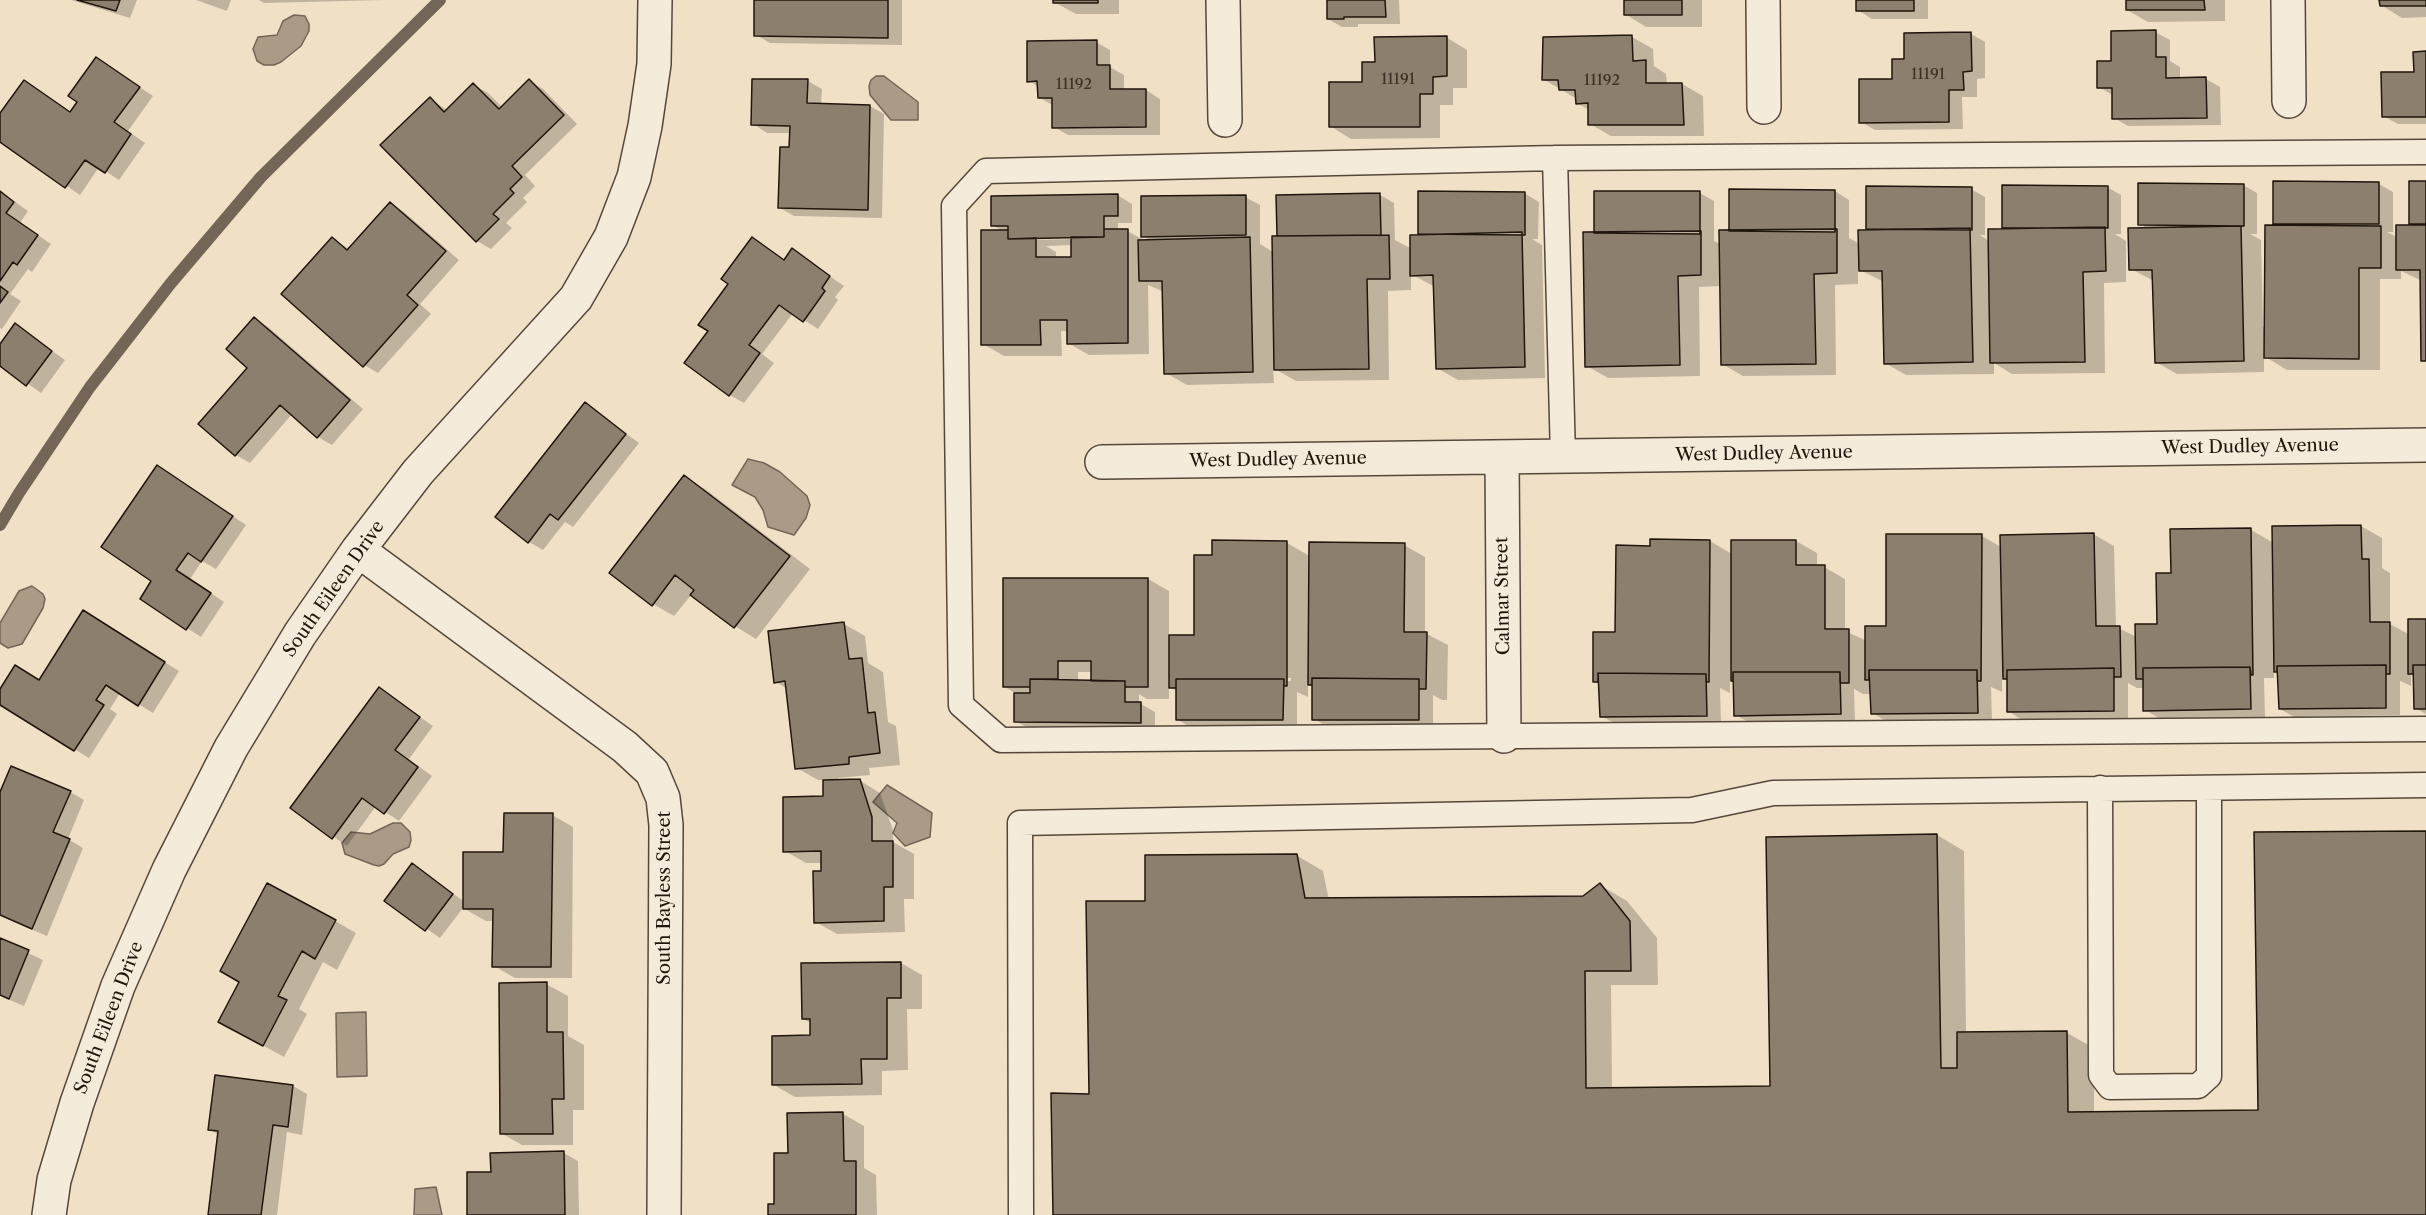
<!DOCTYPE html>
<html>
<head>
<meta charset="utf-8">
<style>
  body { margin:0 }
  canvas { display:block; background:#f0e0c6 }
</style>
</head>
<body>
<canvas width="2426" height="1215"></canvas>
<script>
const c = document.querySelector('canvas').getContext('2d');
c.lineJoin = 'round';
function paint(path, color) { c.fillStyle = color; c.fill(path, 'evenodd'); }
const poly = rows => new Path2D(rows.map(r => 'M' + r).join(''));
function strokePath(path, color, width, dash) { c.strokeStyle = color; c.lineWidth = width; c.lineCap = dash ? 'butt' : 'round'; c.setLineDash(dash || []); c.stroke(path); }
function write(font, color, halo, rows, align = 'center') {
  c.font = font + ' "Libre Caslon Text",serif'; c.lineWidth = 5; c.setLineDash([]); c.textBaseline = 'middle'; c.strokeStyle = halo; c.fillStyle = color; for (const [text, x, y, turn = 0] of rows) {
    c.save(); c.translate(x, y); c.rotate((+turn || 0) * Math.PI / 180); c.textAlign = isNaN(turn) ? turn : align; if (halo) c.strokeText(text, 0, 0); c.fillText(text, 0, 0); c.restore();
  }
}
const water = poly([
  [294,15,305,16,309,24,309,31,301,46,281,62,274,65,264,65,257,61,253,49,258,37,277,35,283,21,294,15],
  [876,76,884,76,918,102,918,120,891,120,870,95,869,86,871,80,876,76],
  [748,459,764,463,780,472,807,496,810,505,806,518,794,535,768,527,763,510,755,497,732,485,748,459],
  [32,586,43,594,45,599,43,608,22,644,8,648,0,643,0,623,19,591,32,586],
  [887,785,932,813,930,837,905,846,893,833,897,823,873,802,887,785],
  [393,823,401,823,410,832,411,840,409,847,393,854,384,864,379,866,374,865,345,854,342,843,351,832,370,834,393,823],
  [366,1012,367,1076,337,1077,336,1013,366,1012],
  [436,1187,442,1215,414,1215,415,1189,436,1187]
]);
paint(water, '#aa9b87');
strokePath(water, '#736656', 1.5);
paint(poly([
  [71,0,137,0,130,18],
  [196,0,231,0,227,11],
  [259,0,385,0,264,3],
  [756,0,902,0,902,45,770,43,756,35],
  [1054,0,1119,0,1119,14,1076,14,1054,2],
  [1328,0,1399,0,1400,24,1358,24,1358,27,1342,27,1328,19],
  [1625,0,1702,0,1702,27,1646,27,1625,14],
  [1858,0,1928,0,1928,19,1872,19,1858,10],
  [2127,0,2225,0,2225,21,2148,22,2127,10],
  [2381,0,2426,0,2426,17,2402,18,2381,5],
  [2155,32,2170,40,2170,61,2180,67,2180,79,2206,79,2220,87,2221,125,2128,126,2114,118,2114,96,2099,87,2113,63],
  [1971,34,1985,42,1985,78,1977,79,1977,97,1962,97,1963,129,1875,130,1861,122,1894,80,1906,61],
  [1446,37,1467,50,1467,88,1453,88,1453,105,1440,105,1440,138,1351,139,1330,126,1376,64],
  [1632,37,1653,49,1654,66,1666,74,1667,84,1682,84,1703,96,1704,136,1611,136,1590,124,1589,110,1577,103,1577,99,1543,79,1544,39],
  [1096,42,1110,50,1110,67,1124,75,1124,90,1146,90,1160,99,1160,135,1068,135,1054,127,1054,106,1040,98,1039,87,1029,81],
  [2426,53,2426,124,2398,124,2383,116,2416,74],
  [97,59,153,96,128,131,145,143,119,180,99,167,80,195,0,141,0,116,71,113,79,102],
  [529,81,543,89,577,124,525,175,535,186,523,198,527,202,506,223,512,228,491,249,477,241,430,99,447,110,474,85,488,93,502,107],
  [808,81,822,89,821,105,870,106,884,114,882,218,794,216,780,208,790,149,791,133,767,133,753,124],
  [2426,183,2426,362,2422,360,2422,281,2401,271,2401,279,2380,279,2380,370,2287,370,2264,356,2264,372,2177,374,2156,362,2154,281,2131,269,2149,229,2139,224,2243,185,2257,193,2257,234,2250,234,2261,240,2263,327,2266,327,2282,227,2275,223,2379,184,2393,192,2393,232,2387,232,2397,237,2417,226,2411,223],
  [2107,187,2121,195,2121,234,2115,234,2126,241,2126,282,2104,283,2105,373,2012,374,1994,363,1994,374,1906,375,1885,363,1884,282,1858,269,1858,284,1835,285,1836,375,1743,376,1722,364,1721,286,1699,287,1700,376,1608,378,1587,366,1596,234,1700,193,1714,201,1714,241,1721,244,1730,232,1835,191,1849,200,1849,238,1860,244,1872,231,1868,228,1971,189,1985,197,1985,235,1980,235,1989,241,2009,230,2003,227],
  [0,191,28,211,20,223,51,244,32,272,28,269,10,294,21,301,2,329,0,328],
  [1524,193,1539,202,1538,239,1532,239,1542,245,1545,378,1458,380,1437,368,1435,287,1411,274,1411,290,1388,291,1389,380,1296,381,1273,368,1274,383,1187,385,1166,373,1164,292,1148,285,1149,354,1089,355,1068,343,1068,331,1061,331,1062,356,1004,356,983,344,1003,231,992,225,1117,195,1132,204,1132,223,1118,223,1118,231,1127,231,1146,241,1152,241,1142,236,1245,197,1260,205,1260,244,1273,252,1279,237,1380,195,1394,203,1395,240,1412,249,1424,236,1420,233],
  [1073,236,1073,239,1029,240,1029,237],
  [1073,245,1073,259,1056,259,1056,252,1046,246],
  [390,203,404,212,459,260,420,304,431,314,378,373,364,365,333,239,349,249],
  [752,239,785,261,792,250,844,286,835,297,838,300,818,329,793,313,762,354,774,363,744,403,730,395,710,330],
  [254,319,268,327,363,409,332,445,318,437,292,414,250,463,236,455],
  [15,325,65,360,41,393,0,364,0,346],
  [585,404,639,443,573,527,565,522,543,550,529,542],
  [171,475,246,525,216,569,202,561,190,579,224,602,201,637,187,628,153,581],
  [684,477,705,489,810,569,756,639,735,626,692,594,674,616,653,604,612,572],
  [2361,526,2382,538,2382,568,2390,573,2390,624,2410,635,2426,620,2426,714,2415,708,2415,676,2411,674,2411,686,2400,681,2400,715,2294,717,2280,709,2279,674,2274,670,2274,678,2264,678,2265,717,2159,718,2145,710,2144,688,2137,688,2128,683,2128,718,2022,720,2008,711,2008,680,2002,677,2002,692,1991,687,1992,720,1887,722,1873,713,1872,694,1863,694,1854,689,1855,722,1750,723,1736,715,1734,673,1730,670,1730,693,1720,688,1721,723,1616,724,1601,716,1600,684,1594,681,1594,633,1617,633,1652,547,1710,541,1732,554,1796,541,1817,553,1817,567,1824,567,1845,579,1845,631,1867,641,1887,628,1982,536,2001,547,2093,534,2114,546,2116,627,2137,637,2158,625,2172,574,2251,530,2274,543],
  [1287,543,1308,555,1308,579,1404,545,1425,557,1425,633,1448,645,1447,700,1442,700,1433,695,1433,727,1328,727,1314,719,1314,687,1308,683,1308,697,1297,692,1297,728,1192,728,1178,720,1178,692,1169,686,1169,699,1147,699,1139,694,1139,703,1155,712,1155,730,1030,729,1015,721,1015,693,1005,687,1148,579,1169,591,1169,637,1195,637,1214,556],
  [1078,672,1093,672,1093,682,1078,681],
  [1202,677,1291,678,1291,681,1202,680],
  [98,621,179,671,153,713,120,693,110,709,117,714,89,758,0,703,0,692,40,681],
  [844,624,865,636,868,663,883,672,888,722,896,726,900,765,869,768,870,775,838,778,838,781,859,780,880,793,893,830,893,842,914,854,914,899,904,899,905,932,837,934,816,922,823,863,806,863,785,851,825,798,824,780,818,780,797,768,787,689,776,682],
  [379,689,433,726,409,759,432,776,399,821,376,806,347,846,292,808],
  [70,792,84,800,68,839,83,848,47,936,0,916,0,796],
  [552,815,573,827,572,978,515,978,494,966,494,921,486,921,463,908,440,938,386,901,412,865,465,902,505,854],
  [2426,832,2426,1215,1054,1215,1147,903,1296,855,1323,871,1329,900,1584,898,1600,885,1627,901,1657,938,1658,985,1611,985,1612,1089,1771,1088,1937,835,1964,851,1966,1033,2067,1033,2094,1048,2094,1113,2259,1112],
  [335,921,356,933,337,970,323,962,299,1009,307,1014,284,1057,220,1022],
  [0,940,43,960,24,1006,0,996],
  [901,963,922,975,922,1009,907,1009,908,1070,882,1071,882,1095,795,1097,774,1085,812,1037,811,1023,803,1019,803,965],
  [546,984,568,996,568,1036,584,1045,584,1110,573,1110,573,1145,522,1145,501,1133],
  [293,1086,307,1094,302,1135,287,1132,277,1215,209,1215,219,1135,209,1129],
  [843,1114,864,1126,864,1168,876,1175,877,1215,769,1215,776,1206,789,1154],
  [564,1153,578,1161,579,1215,469,1215,492,1174]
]), '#0003');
strokePath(poly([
  [0,525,19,493,90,387,171,283,261,177,440,0]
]), '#736656', 12);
const building = poly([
  [77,0,120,0,116,11,77,0],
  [754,0,888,0,888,38,754,36,754,0],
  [1053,0,1098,0,1098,3,1053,3,1053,0],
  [1327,0,1385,0,1386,17,1344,17,1344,19,1327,19,1327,0],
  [1624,0,1682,0,1682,15,1624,15,1624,0],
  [1856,0,1914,0,1914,11,1856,11,1856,0],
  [2126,0,2204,0,2205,10,2126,10,2126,0],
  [2379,0,2426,0,2426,6,2380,6,2379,0],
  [2156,30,2156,57,2166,57,2166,78,2206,77,2207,118,2112,119,2112,88,2097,88,2097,61,2111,61,2111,31,2156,30],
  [1971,32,1972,71,1963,72,1964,90,1949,90,1949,122,1859,123,1859,79,1892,79,1892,59,1904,59,1904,33,1971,32],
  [1632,35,1633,61,1646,60,1646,83,1682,83,1684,125,1588,125,1588,103,1576,104,1575,90,1559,90,1558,80,1542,80,1543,37,1632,35],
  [1447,36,1447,76,1433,77,1433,94,1420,94,1420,127,1329,127,1329,82,1362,82,1362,62,1375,62,1374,37,1447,36],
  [1097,40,1097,65,1110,65,1110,89,1146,89,1146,127,1052,128,1052,98,1038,98,1037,81,1027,82,1027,41,1097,40],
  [2426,51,2426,117,2382,117,2381,72,2414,72,2413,52,2426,51],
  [96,57,140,87,114,122,131,134,105,173,85,160,65,188,0,142,0,113,24,80,70,112,77,102,68,96,96,57],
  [529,79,564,115,512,166,522,177,510,189,514,193,493,214,499,219,476,242,380,145,430,97,444,112,473,83,499,109,529,79],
  [752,79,808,79,807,103,870,105,868,210,778,208,780,147,789,147,790,126,751,125,752,79],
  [2273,181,2379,182,2379,224,2273,224,2273,181],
  [2409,181,2426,181,2426,224,2409,224,2409,181],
  [2138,183,2244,184,2244,226,2138,225,2138,183],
  [2002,185,2108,186,2108,228,2002,228,2002,185],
  [1866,186,1972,187,1972,230,1866,229,1866,186],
  [1729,189,1835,190,1835,232,1729,231,1729,189],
  [0,191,14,202,6,213,38,235,17,265,13,262,0,281,0,191],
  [1418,191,1525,192,1525,235,1418,234,1418,191],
  [1594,191,1700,191,1700,234,1594,233,1594,191],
  [1380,193,1381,235,1277,236,1276,195,1380,193],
  [1118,194,1118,216,1104,216,1104,237,1008,239,1008,226,991,226,991,196,1118,194],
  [1246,195,1246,235,1141,237,1141,196,1246,195],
  [390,202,446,251,407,295,418,305,363,367,281,294,332,237,347,250,390,202],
  [2265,225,2381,226,2381,268,2359,268,2359,359,2264,358,2265,225],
  [2396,225,2426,225,2426,361,2421,361,2420,270,2396,270,2396,225],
  [2241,226,2244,361,2155,363,2152,270,2129,270,2128,228,2241,226],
  [2105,227,2106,271,2083,272,2085,362,1990,363,1988,229,2105,227],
  [1970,228,1973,362,1884,364,1882,271,1859,271,1858,230,1970,228],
  [1104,229,1128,229,1128,343,1067,344,1067,320,1040,320,1041,345,981,345,981,230,1008,230,1008,239,1036,238,1036,257,1071,257,1071,237,1104,237,1104,229],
  [1837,229,1837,273,1814,274,1816,364,1721,365,1719,230,1837,229],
  [1701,231,1701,275,1678,276,1680,365,1585,367,1583,232,1701,231],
  [1522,232,1525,367,1436,369,1433,275,1410,276,1410,235,1522,232],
  [1389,235,1390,279,1367,279,1369,369,1274,370,1272,236,1389,235],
  [752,237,784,260,792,248,830,276,822,288,825,291,803,322,779,305,749,345,760,353,729,396,684,363,708,331,698,325,728,284,721,279,752,237],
  [1250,237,1253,372,1164,374,1162,281,1139,281,1138,240,1250,237],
  [0,286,8,292,0,303,0,286],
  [254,317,350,400,317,438,280,405,235,456,198,424,247,368,226,349,254,317],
  [15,323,52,351,26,386,0,366,0,344,15,323],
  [585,402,626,434,558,520,550,514,528,543,495,517,585,402],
  [157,465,233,516,201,562,188,553,176,570,211,593,186,630,140,599,151,581,101,547,157,465],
  [684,475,790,556,734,628,690,595,694,590,675,575,652,606,609,573,684,475],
  [2361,525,2362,559,2369,559,2370,622,2390,622,2390,674,2386,674,2386,665,2277,666,2277,672,2274,672,2272,526,2361,525],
  [2251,528,2253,675,2251,675,2250,667,2143,668,2143,679,2136,679,2135,624,2157,624,2156,573,2171,573,2170,529,2251,528],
  [2094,533,2096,626,2120,626,2121,677,2114,677,2114,668,2007,670,2007,679,2003,679,2000,535,2094,533],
  [1886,534,1982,534,1981,681,1977,681,1977,670,1869,670,1869,680,1865,680,1865,626,1886,626,1886,534],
  [1650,539,1710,540,1709,682,1706,682,1706,674,1598,673,1598,682,1593,682,1593,632,1615,632,1616,545,1650,546,1650,539],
  [1212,540,1287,541,1287,686,1284,686,1284,679,1176,679,1176,688,1169,688,1169,635,1194,635,1194,555,1212,555,1212,540],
  [1731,540,1796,540,1796,565,1825,565,1825,629,1849,629,1849,683,1840,683,1840,672,1733,672,1733,681,1731,681,1731,540],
  [1309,542,1405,543,1404,632,1427,632,1426,689,1419,689,1419,679,1312,678,1312,685,1308,685,1309,542],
  [1003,578,1148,578,1148,687,1125,687,1125,681,1091,681,1091,661,1058,661,1058,679,1030,679,1030,687,1003,687,1003,578],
  [83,610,165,662,138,706,106,685,96,700,104,705,74,751,0,705,0,689,15,665,39,680,83,610],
  [2408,619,2426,619,2426,665,2413,665,2413,674,2408,674,2408,619],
  [844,622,849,659,862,658,868,713,875,712,880,753,849,757,849,764,795,769,785,681,774,683,768,631,844,622],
  [2386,665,2386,708,2279,709,2277,666,2386,665],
  [2413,665,2426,665,2426,709,2414,709,2413,665],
  [2250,667,2251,709,2143,711,2143,668,2250,667],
  [2114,668,2114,711,2007,712,2007,670,2114,668],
  [1869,670,1977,670,1978,713,1871,714,1869,670],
  [1733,672,1840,672,1841,714,1734,716,1733,672],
  [1598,673,1706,674,1707,716,1600,717,1598,673],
  [1312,678,1419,679,1419,720,1312,720,1312,678],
  [1030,679,1125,681,1125,702,1141,702,1141,723,1014,722,1014,693,1030,693,1030,679],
  [1176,679,1284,679,1283,720,1176,720,1176,679],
  [379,687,420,717,395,750,418,767,384,814,362,798,332,839,290,808,379,687],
  [11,766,71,791,53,832,70,839,32,929,0,915,0,792,11,766],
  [860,779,872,817,872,841,893,841,893,887,884,887,884,921,814,923,813,871,821,871,821,851,783,852,783,797,823,796,823,780,860,779],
  [504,813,553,813,551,967,492,967,493,909,463,909,463,852,503,852,504,813],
  [2426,831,2426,1215,1053,1215,1051,1093,1089,1094,1086,901,1145,901,1145,855,1297,854,1305,898,1583,896,1600,883,1630,921,1631,971,1585,971,1586,1088,1770,1086,1766,837,1937,834,1941,1068,1957,1068,1957,1032,2067,1031,2068,1112,2258,1110,2254,832,2426,831],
  [412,863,453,894,425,931,384,901,412,863],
  [267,883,336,920,315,959,302,951,278,996,287,1000,263,1046,218,1022,239,982,220,971,267,883],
  [0,938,29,950,9,999,0,995,0,938],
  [901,962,901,998,887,998,887,1059,861,1059,862,1084,772,1085,772,1036,810,1035,810,1019,802,1019,801,963,901,962],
  [547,982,547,1032,563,1032,564,1099,552,1099,553,1134,500,1134,499,983,547,982],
  [215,1075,293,1085,288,1127,273,1125,261,1215,208,1215,218,1131,208,1130,215,1075],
  [843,1112,844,1161,856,1161,856,1215,768,1215,768,1204,774,1204,774,1153,788,1153,787,1113,843,1112],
  [564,1151,565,1215,467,1215,467,1172,491,1172,490,1153,564,1151]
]);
paint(building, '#8d7f6d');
strokePath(building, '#21160d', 1.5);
const service = poly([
  [2426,152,1555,158,986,171,954,206,961,705,1001,740,2426,729],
  [1555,158,1563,457],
  [2100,788,2101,1075,2110,1087,2198,1086,2209,1076,2209,788],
  [1021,1215,1020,823,1692,810,1773,793,2426,785]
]);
const minor = poly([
  [1223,0,1225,120],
  [1763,0,1764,107],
  [2288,0,2289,101],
  [1502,457,1504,736],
  [1102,462,2426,445],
  [358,550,625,747,652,772,663,798,666,825,664,1215],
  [49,1215,54,1180,77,1103,118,986,169,870,231,748,300,634,358,550,418,472,576,298,611,237,634,177,645,126,654,64,655,0]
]);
strokePath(service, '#55483b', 27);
strokePath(minor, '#55483b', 36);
strokePath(service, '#f5ebda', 24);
strokePath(minor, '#f5ebda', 33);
write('15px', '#3c3025', null, [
  ["11191",1928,75],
  ["11191",1398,80],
  ["11192",1602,81],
  ["11192",1074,85]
]);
write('18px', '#21160d', '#f5ebda', [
  ["West Dudley Avenue",2250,447,-1],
  ["West Dudley Avenue",1764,454,-1],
  ["West Dudley Avenue",1278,460,-1],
  ["South Eileen Drive",334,589,-55],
  ["Calmar Street",1503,596,-91],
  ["South Bayless Street",665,898,-90],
  ["South Eileen Drive",109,1018,-69]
]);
</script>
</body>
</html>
